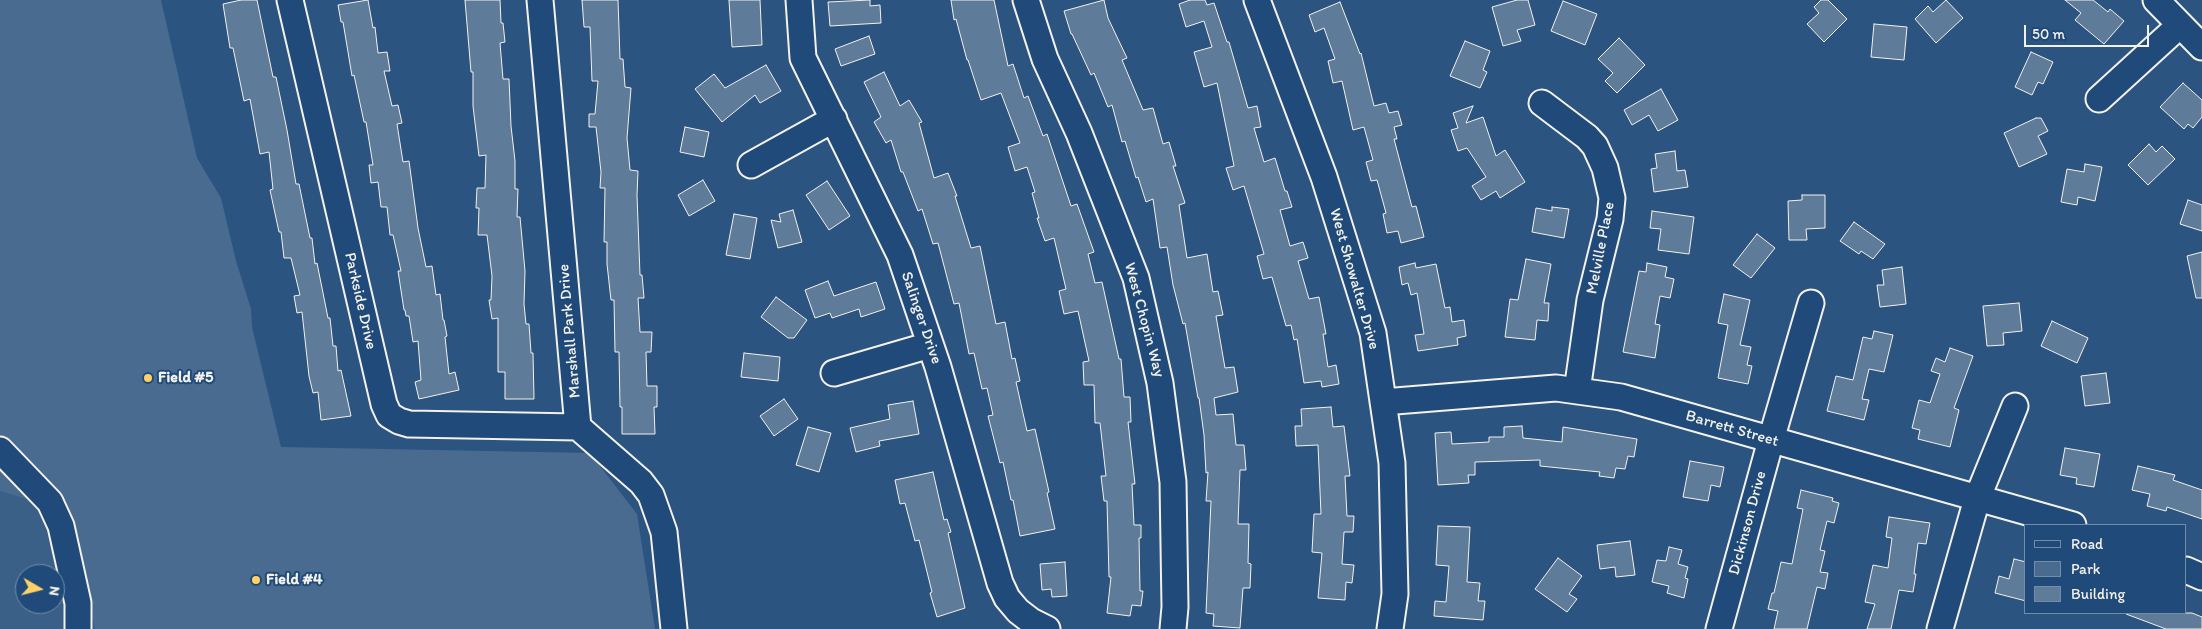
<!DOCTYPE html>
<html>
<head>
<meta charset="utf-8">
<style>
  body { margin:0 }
  #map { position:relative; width:2202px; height:629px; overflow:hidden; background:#2c5481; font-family:Itim,sans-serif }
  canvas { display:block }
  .legend { position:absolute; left:2024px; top:524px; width:162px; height:90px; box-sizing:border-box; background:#1f4a7a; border:1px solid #748da6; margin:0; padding:6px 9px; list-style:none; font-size:15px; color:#f4f1e8 }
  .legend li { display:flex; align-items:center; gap:10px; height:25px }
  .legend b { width:25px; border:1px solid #748da6 }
  .north { position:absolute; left:15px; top:564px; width:50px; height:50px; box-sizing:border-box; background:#1f4a7a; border:1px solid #748da6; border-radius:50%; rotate:98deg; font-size:14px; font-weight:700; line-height:20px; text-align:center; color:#f4f1e8 }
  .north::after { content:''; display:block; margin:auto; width:18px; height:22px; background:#ffd166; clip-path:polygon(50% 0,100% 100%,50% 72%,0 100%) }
  .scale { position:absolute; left:2024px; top:25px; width:125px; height:22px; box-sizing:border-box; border:2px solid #f4f1e8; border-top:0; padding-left:6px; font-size:15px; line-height:18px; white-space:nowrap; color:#f4f1e8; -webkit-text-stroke:4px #1f4a7a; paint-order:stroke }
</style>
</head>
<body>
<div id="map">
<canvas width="2202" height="629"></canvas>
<ul class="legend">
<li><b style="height:6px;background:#1f4a7a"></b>Road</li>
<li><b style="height:14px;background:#496b90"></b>Park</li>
<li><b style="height:14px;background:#5e7b9a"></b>Building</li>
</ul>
<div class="north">N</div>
<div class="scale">50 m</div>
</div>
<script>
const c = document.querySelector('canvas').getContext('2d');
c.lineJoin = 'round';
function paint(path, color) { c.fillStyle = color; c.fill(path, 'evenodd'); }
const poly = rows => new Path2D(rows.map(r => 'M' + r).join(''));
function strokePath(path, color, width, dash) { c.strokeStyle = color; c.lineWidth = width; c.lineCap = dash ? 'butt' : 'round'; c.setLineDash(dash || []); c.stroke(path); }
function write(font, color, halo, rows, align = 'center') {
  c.font = font + ' Itim,sans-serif'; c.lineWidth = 4; c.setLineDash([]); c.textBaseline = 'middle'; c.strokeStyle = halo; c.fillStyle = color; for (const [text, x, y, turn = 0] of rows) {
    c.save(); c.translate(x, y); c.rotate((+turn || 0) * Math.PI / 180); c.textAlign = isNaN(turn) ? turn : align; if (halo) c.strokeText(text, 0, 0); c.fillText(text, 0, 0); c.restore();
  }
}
paint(poly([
  [0,491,67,512,95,629,0,629],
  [25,574,55,574,55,604,25,604]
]), '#3b6088');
paint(poly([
  [0,0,161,0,197,158,221,198,236,261,251,309,252,327,281,447,590,453,637,514,655,629,95,629,67,512,0,491]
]), '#496b90');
const building = poly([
  [241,0,257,0,273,77,276,77,287,130,296,184,299,184,310,238,312,238,315,264,317,263,328,318,330,318,333,346,336,346,338,371,341,370,351,416,321,420,318,392,313,393,309,376,302,312,297,313,294,296,300,295,291,258,284,258,281,232,279,232,270,190,273,189,269,152,260,154,250,99,244,101,233,48,230,48,223,4,241,0],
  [368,0,373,28,375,27,378,53,387,52,390,71,384,71,392,106,398,105,402,123,397,124,403,162,409,161,418,228,426,267,432,266,436,295,440,294,443,320,444,320,447,336,445,337,449,374,455,372,459,390,419,399,415,382,421,380,418,341,413,342,409,316,406,316,405,310,404,310,398,271,401,271,393,235,390,235,387,207,381,207,378,182,371,183,369,165,373,165,366,122,364,122,354,75,352,76,343,22,341,22,338,5,368,0],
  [465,0,500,0,501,23,503,23,505,42,500,43,503,79,509,79,511,126,515,161,515,189,518,189,517,217,520,217,525,271,524,304,526,324,529,324,531,353,533,353,534,399,505,399,505,372,498,372,498,318,492,319,489,300,491,300,492,276,487,235,478,235,479,208,476,208,477,188,485,188,486,155,479,156,473,106,473,72,471,72,465,0],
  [582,0,618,0,620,59,623,59,625,87,631,88,627,138,630,170,638,171,637,195,640,275,642,275,644,298,638,298,640,332,652,332,651,352,646,352,647,386,657,386,657,407,654,407,655,434,622,434,622,407,620,407,619,352,615,352,614,300,611,300,607,264,607,242,604,242,605,188,600,188,601,172,596,127,589,127,589,114,595,114,598,81,592,81,590,27,584,27,582,0],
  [729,0,760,0,762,45,732,47,729,0],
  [870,0,870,6,880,5,881,23,830,26,828,2,870,0],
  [951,0,994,0,1008,66,1013,64,1024,98,1028,96,1043,136,1047,134,1071,206,1077,204,1094,252,1088,254,1095,283,1102,282,1119,359,1121,359,1124,397,1130,397,1131,422,1128,422,1135,484,1132,484,1134,525,1141,525,1141,538,1139,538,1140,591,1143,591,1141,606,1132,605,1130,616,1107,613,1111,577,1109,577,1107,501,1104,501,1101,476,1106,476,1100,423,1095,423,1094,385,1084,385,1083,362,1089,361,1078,311,1064,314,1059,291,1066,289,1054,238,1045,241,1037,218,1039,218,1032,193,1035,192,1027,167,1015,171,1008,147,1020,143,1001,93,981,100,968,60,967,60,956,19,954,20,951,0],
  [1104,0,1108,18,1127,58,1122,60,1143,110,1153,108,1163,144,1169,142,1176,166,1173,166,1185,203,1179,205,1187,258,1207,254,1213,292,1218,291,1223,315,1216,316,1225,368,1234,367,1238,392,1214,398,1216,415,1233,414,1236,445,1244,445,1246,470,1240,470,1238,524,1249,524,1248,563,1251,564,1250,588,1243,588,1240,628,1213,626,1214,614,1206,613,1211,501,1206,501,1208,472,1206,473,1204,435,1199,398,1198,398,1185,323,1183,324,1173,285,1167,247,1160,248,1153,199,1146,202,1138,177,1136,178,1125,141,1122,142,1112,105,1108,107,1094,73,1091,75,1072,34,1071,34,1064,11,1104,0],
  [1190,0,1205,0,1207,5,1214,3,1227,42,1229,42,1248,108,1257,106,1261,127,1254,128,1264,162,1275,158,1285,191,1287,191,1292,207,1280,210,1290,246,1303,242,1308,258,1298,261,1309,299,1319,297,1326,334,1323,334,1328,367,1336,365,1339,384,1322,387,1321,381,1304,383,1297,339,1294,340,1291,325,1286,326,1272,277,1263,279,1257,256,1264,254,1244,186,1233,190,1226,168,1234,166,1217,83,1204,87,1194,52,1212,47,1204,21,1186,27,1179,4,1190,0],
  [1517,0,1528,0,1535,25,1517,30,1521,41,1503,46,1492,7,1517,0],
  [1821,0,1828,0,1847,19,1824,42,1807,24,1819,13,1814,7,1821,0],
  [1946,0,1963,18,1936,43,1915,19,1928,6,1933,12,1946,0],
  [2065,0,2093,0,2108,12,2110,9,2124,21,2104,44,2075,20,2081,13,2065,0],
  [1563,1,1597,14,1585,45,1551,31,1563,1],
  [1340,2,1360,54,1361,53,1374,106,1386,103,1389,113,1398,111,1402,125,1394,127,1397,139,1394,139,1412,207,1416,206,1424,237,1401,243,1398,231,1387,233,1383,214,1386,213,1377,180,1371,181,1366,162,1373,160,1364,127,1353,130,1342,81,1333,83,1328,61,1335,59,1324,28,1315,32,1309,15,1340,2],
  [1874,24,1907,27,1904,60,1871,57,1874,24],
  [869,36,875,54,841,66,835,49,869,36],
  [1619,38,1645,65,1617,93,1605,81,1613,73,1598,59,1619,38],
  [1465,41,1490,51,1483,70,1487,72,1480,88,1450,76,1465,41],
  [2031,52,2053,62,2043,84,2038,82,2032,95,2015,87,2031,52],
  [766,65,781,91,760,103,755,95,722,122,695,89,714,74,725,88,766,65],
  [884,72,900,106,909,100,922,122,919,123,934,178,948,173,957,196,955,196,971,248,980,246,996,324,1005,322,1012,359,1015,358,1020,381,1016,382,1027,431,1035,429,1049,492,1047,493,1055,529,1020,536,1013,500,1011,500,1003,462,1000,463,988,416,993,415,987,388,982,389,974,353,969,354,959,303,954,304,938,243,933,244,922,209,918,211,903,172,901,172,891,140,886,143,874,122,881,117,864,82,884,72],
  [2183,83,2202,100,2202,117,2193,128,2188,124,2184,129,2160,107,2183,83],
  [1661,89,1678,120,1658,131,1649,115,1632,125,1624,110,1661,89],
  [1473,106,1466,123,1483,117,1496,156,1505,150,1525,182,1500,198,1496,191,1481,200,1472,186,1486,177,1467,148,1458,151,1451,130,1458,128,1453,113,1473,106],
  [2036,118,2041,118,2048,131,2038,136,2047,154,2019,167,2004,133,2036,118],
  [685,127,709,132,704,157,680,152,685,127],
  [2149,144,2156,152,2162,146,2175,159,2148,185,2128,165,2149,144],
  [1675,151,1677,171,1685,170,1688,187,1654,192,1651,169,1657,168,1655,154,1675,151],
  [2085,164,2102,167,2095,201,2078,197,2077,205,2061,202,2067,169,2084,172,2085,164],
  [703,180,715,201,689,216,678,195,703,180],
  [827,181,850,216,829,230,806,195,827,181],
  [1802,195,1825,195,1825,228,1806,229,1807,240,1789,240,1788,201,1802,200,1802,195],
  [2188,200,2202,205,2202,231,2180,224,2188,200],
  [1552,207,1569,209,1564,238,1532,232,1536,208,1552,211,1552,207],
  [793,210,802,242,778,248,771,220,781,222,779,214,793,210],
  [1652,211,1694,217,1689,254,1658,250,1661,229,1650,228,1652,211],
  [734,214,757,218,750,259,726,255,734,214],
  [1854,222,1885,244,1873,259,1861,251,1859,254,1840,241,1854,222],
  [1757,234,1775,248,1751,278,1733,265,1757,234],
  [2202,252,2202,298,2196,298,2187,256,2202,252],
  [1526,259,1551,264,1544,303,1549,303,1548,321,1537,320,1535,340,1505,337,1510,299,1518,300,1526,259],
  [1415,263,1416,268,1436,264,1445,308,1450,307,1452,322,1464,320,1466,336,1457,338,1458,345,1418,351,1415,335,1424,334,1417,293,1411,295,1408,283,1402,285,1399,267,1415,263],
  [1647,263,1667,267,1665,277,1674,279,1670,298,1660,296,1655,324,1660,325,1655,358,1623,352,1639,271,1646,272,1647,263],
  [1902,267,1906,304,1880,307,1877,285,1884,285,1882,270,1902,267],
  [828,281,834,296,876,282,885,309,861,317,859,309,832,318,830,313,815,318,805,290,828,281],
  [1724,294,1750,300,1740,345,1751,347,1747,365,1752,366,1748,384,1718,378,1728,325,1718,323,1724,294],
  [776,297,807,320,794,338,788,338,761,317,776,297],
  [2019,303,2022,331,2003,333,2004,345,1987,346,1983,306,2019,303],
  [2052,321,2088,338,2077,363,2041,346,2052,321],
  [1874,331,1893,335,1884,372,1869,369,1862,399,1869,400,1864,420,1827,411,1836,376,1853,380,1863,337,1872,339,1874,331],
  [1950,348,1973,356,1954,408,1959,410,1950,447,1918,439,1920,430,1912,428,1919,400,1930,403,1940,374,1931,371,1936,358,1945,362,1950,348],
  [744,353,780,357,778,381,741,377,744,353],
  [2106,373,2110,403,2085,406,2081,376,2106,373],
  [784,399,798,419,774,436,760,416,784,399],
  [913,401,919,434,879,441,880,446,856,452,850,428,890,419,888,405,913,401],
  [1331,407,1333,427,1344,426,1350,476,1345,476,1347,516,1354,516,1353,532,1344,532,1342,564,1354,565,1352,583,1346,582,1345,600,1318,598,1322,553,1312,552,1314,514,1321,514,1318,445,1296,446,1295,426,1302,426,1301,409,1331,407],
  [1522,426,1523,438,1562,442,1563,427,1637,439,1634,457,1628,456,1625,469,1616,468,1614,478,1599,476,1600,472,1540,466,1540,460,1475,462,1475,475,1468,475,1469,483,1438,485,1435,433,1451,432,1452,444,1489,442,1489,437,1504,437,1504,427,1522,426],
  [808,427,831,433,819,472,796,465,808,427],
  [2065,448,2100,454,2094,487,2076,484,2077,478,2060,475,2065,448],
  [1690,461,1724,467,1720,487,1711,485,1708,501,1683,497,1690,461],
  [2138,466,2175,475,2173,480,2202,490,2202,519,2167,507,2166,511,2147,506,2150,494,2132,490,2138,466],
  [933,472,944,520,947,519,951,532,948,533,965,608,937,617,930,593,932,592,919,540,915,541,905,503,900,504,895,480,933,472],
  [1801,490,1833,498,1832,501,1839,503,1834,523,1827,521,1820,550,1825,551,1820,572,1828,573,1825,589,1817,587,1807,629,1774,629,1778,611,1768,609,1772,593,1774,593,1781,562,1792,564,1803,509,1797,508,1801,490],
  [1889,517,1930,523,1926,544,1918,543,1914,574,1916,574,1913,592,1899,590,1891,629,1867,629,1875,604,1865,602,1873,565,1888,568,1892,538,1886,537,1889,517],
  [1438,526,1470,527,1467,582,1480,583,1478,601,1485,601,1483,620,1434,616,1435,601,1446,602,1449,566,1436,565,1438,526],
  [1630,541,1635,575,1616,577,1615,567,1600,569,1597,545,1630,541],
  [1669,547,1682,550,1678,564,1688,567,1685,578,1688,579,1684,598,1667,593,1669,586,1652,582,1657,560,1666,561,1669,547],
  [1558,558,1582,576,1569,594,1577,599,1567,612,1535,589,1558,558],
  [2014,559,2026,562,2026,601,1995,593,1999,576,2009,579,2014,559],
  [1065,562,1067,596,1052,597,1051,589,1042,590,1040,564,1065,562],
  [2126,613,2192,613,2202,617,2202,629,2166,629,2126,614,2126,613]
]);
paint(building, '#5e7b9a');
strokePath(building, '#f4f1e8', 1);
const minor = poly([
  [290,0,384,404,389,415,399,421,409,424,578,427],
  [540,0,578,427,641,482,651,495,664,532,674,629],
  [799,0,803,58,900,255,938,367,1000,583,1007,598,1018,611,1031,621,1047,629],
  [1026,0,1045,59,1079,133,1136,278,1160,383,1173,482,1175,607,1173,629],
  [1257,0,1324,177,1373,333,1392,463,1395,594,1390,629],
  [2156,0,2202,47],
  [2099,99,2180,25],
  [1542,103,1587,137,1595,146,1605,168,1612,198,1610,219,1590,300,1577,391],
  [751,165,834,119],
  [834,373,930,345],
  [1383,402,1556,388,1621,397,2073,525],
  [0,450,50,502,61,526,78,603,78,629],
  [2186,570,2202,577],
  [1719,629,1771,440,1811,303],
  [1940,629,1977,499,2015,406]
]);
strokePath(minor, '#f4f1e8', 29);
strokePath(minor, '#1f4a7a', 25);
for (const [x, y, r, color] of [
  [148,378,5,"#ffd166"],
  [256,580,5,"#ffd166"]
]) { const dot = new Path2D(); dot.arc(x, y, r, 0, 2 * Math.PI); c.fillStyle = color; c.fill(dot); strokePath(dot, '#1f4a7a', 2); }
write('16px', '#f4f1e8', '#1f4a7a', [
  ["Melville Place",1601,248,-79],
  ["West Showalter Drive",1354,279,74],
  ["Parkside Drive",360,301,77],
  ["Salinger Drive",921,318,71],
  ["West Chopin Way",1144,320,75],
  ["Marshall Park Drive",570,331,-95],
  ["Barrett Street",1732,429,16],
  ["Dickinson Drive",1748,523,-75]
]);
write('bold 16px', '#f4f1e8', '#1f4a7a', [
  ["Field #5",158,378],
  ["Field #4",266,580]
], 'left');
</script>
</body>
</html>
